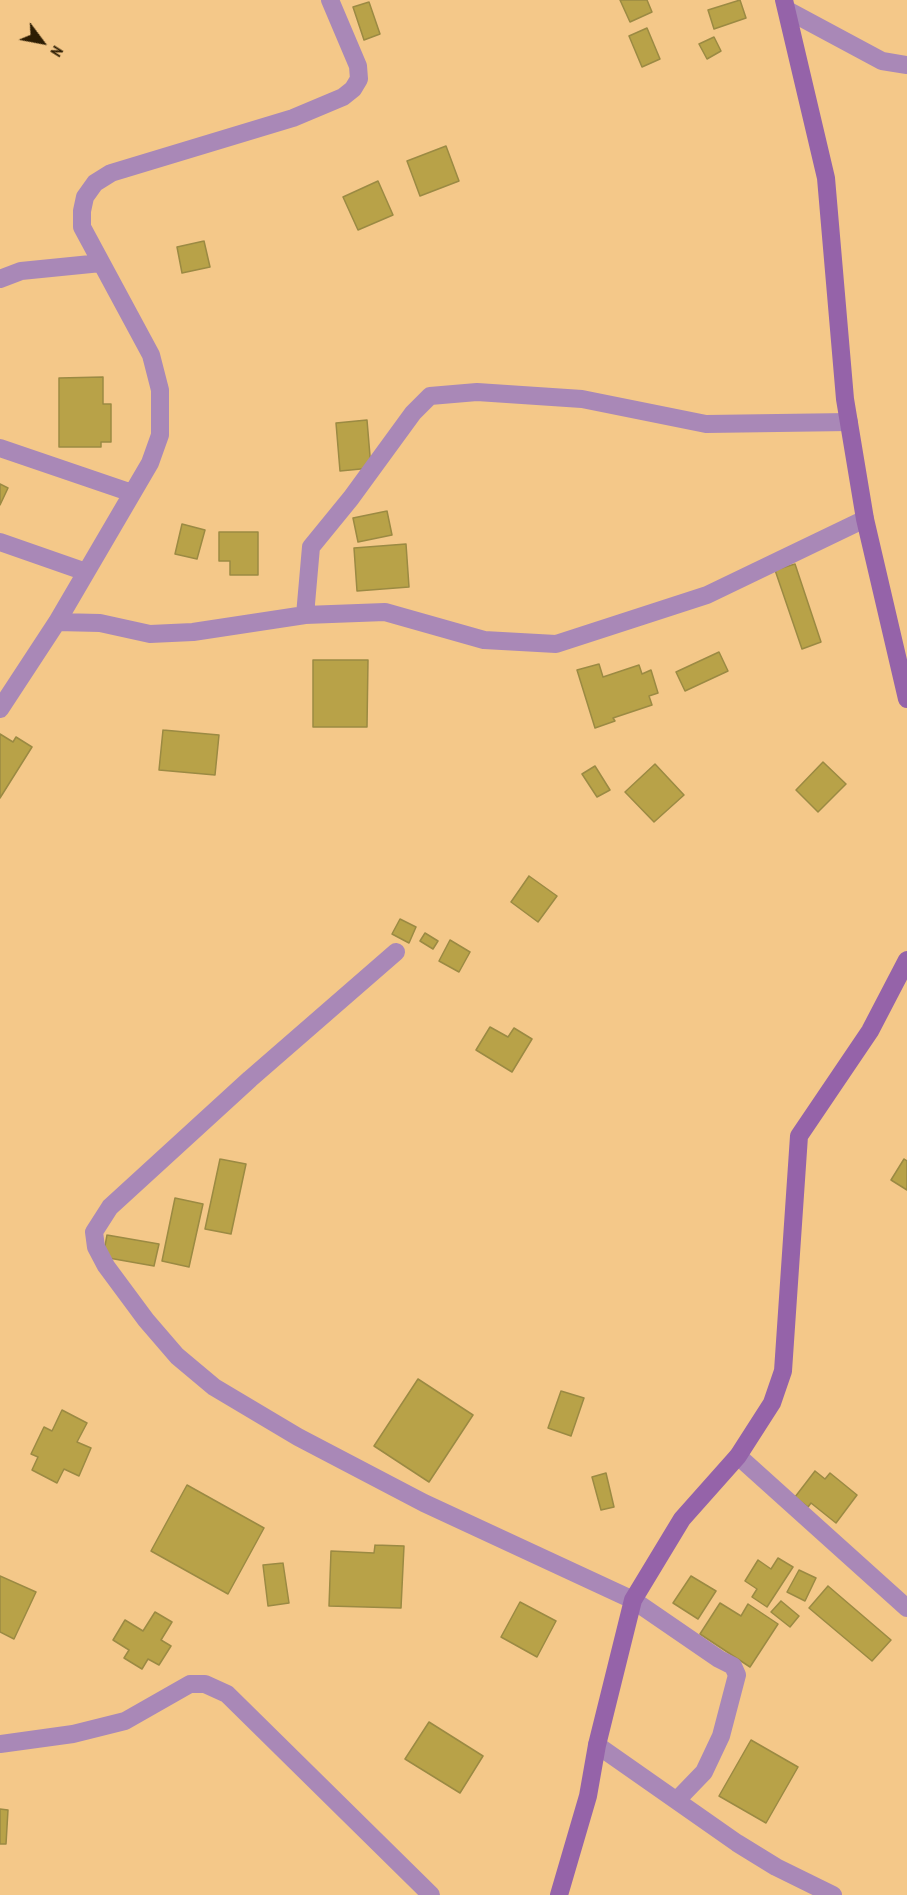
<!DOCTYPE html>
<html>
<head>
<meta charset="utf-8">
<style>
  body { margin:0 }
  #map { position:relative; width:907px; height:1895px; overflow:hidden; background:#f4c889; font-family:"PT Sans Narrow",sans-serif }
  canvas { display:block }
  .north { position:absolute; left:12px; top:12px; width:60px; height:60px; -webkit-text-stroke:4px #f4c889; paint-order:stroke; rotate:122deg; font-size:16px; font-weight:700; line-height:24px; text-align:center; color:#2d1d03 }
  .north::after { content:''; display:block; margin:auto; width:21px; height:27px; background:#2d1d03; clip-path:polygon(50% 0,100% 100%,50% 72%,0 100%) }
</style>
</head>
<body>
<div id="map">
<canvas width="907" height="1895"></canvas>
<div class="north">N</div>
</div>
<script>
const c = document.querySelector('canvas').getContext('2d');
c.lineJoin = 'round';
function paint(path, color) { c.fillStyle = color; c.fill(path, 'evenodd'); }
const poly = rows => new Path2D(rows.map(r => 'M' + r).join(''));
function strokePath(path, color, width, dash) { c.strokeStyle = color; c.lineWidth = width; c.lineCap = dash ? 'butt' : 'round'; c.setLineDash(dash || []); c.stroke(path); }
const building = poly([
  [620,0,647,0,652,12,630,22,620,0],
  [740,0,746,18,714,29,708,10,740,0],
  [369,2,380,34,364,40,353,7,369,2],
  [647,28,660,59,642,67,629,36,647,28],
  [714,37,721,51,707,59,699,44,714,37],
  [446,146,459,181,420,196,407,161,446,146],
  [378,181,393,215,358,230,343,197,378,181],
  [204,241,210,267,182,273,177,247,204,241],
  [103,377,103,404,111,404,111,442,101,442,101,447,59,447,59,378,103,377],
  [367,420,371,468,340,471,336,423,367,420],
  [0,484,8,488,0,505,0,484],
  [387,511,392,535,358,542,353,518,387,511],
  [182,524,205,530,197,559,175,554,182,524],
  [219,532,258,532,258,575,230,575,230,561,219,561,219,532],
  [406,544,409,587,357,591,354,548,406,544],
  [795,564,821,642,802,649,775,570,795,564],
  [719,652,728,671,685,691,676,672,719,652],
  [313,660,368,660,367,727,313,727,313,660],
  [599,664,603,677,639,665,642,674,651,670,658,693,649,696,652,705,613,718,615,721,595,728,577,670,599,664],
  [163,730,219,735,215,775,159,770,163,730],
  [0,734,13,742,16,737,32,747,0,798,0,734],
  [823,762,846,784,818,812,796,790,823,762],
  [655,764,684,795,654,822,625,792,655,764],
  [595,766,610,790,597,797,582,774,595,766],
  [529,876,557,896,538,922,511,902,529,876],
  [400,919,416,927,409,943,392,934,400,919],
  [425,933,438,941,433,949,420,941,425,933],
  [450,940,470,952,459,972,439,961,450,940],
  [490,1027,508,1037,514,1028,532,1039,512,1072,476,1050,490,1027],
  [220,1159,246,1164,231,1234,205,1229,220,1159],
  [904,1159,907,1161,907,1190,891,1180,904,1159],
  [175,1198,203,1204,189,1267,162,1261,175,1198],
  [107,1235,159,1244,154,1266,103,1257,107,1235],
  [418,1379,473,1415,429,1482,374,1446,418,1379],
  [561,1391,584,1398,571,1436,548,1428,561,1391],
  [62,1410,87,1423,77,1442,91,1448,79,1476,64,1469,57,1483,32,1470,38,1457,31,1454,44,1427,52,1431,62,1410],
  [815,1471,825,1479,830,1473,857,1495,836,1523,811,1503,808,1507,795,1497,815,1471],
  [606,1473,614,1507,601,1510,592,1477,606,1473],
  [187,1485,264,1528,228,1594,151,1551,187,1485],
  [375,1545,404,1546,401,1608,329,1606,331,1551,374,1553,375,1545],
  [778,1558,793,1567,767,1607,752,1597,757,1589,745,1581,758,1560,771,1569,778,1558],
  [283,1563,289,1603,268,1606,263,1565,283,1563],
  [799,1570,816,1578,805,1601,787,1592,799,1570],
  [0,1576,36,1592,14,1639,0,1632,0,1576],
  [691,1576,716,1591,698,1619,673,1603,691,1576],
  [828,1586,891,1640,872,1661,809,1608,828,1586],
  [781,1601,799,1616,790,1627,771,1612,781,1601],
  [520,1602,556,1621,537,1657,501,1637,520,1602],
  [720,1603,741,1616,748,1604,778,1624,750,1667,700,1634,720,1603],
  [155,1612,172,1622,161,1640,171,1646,159,1665,148,1659,142,1669,124,1658,129,1650,113,1640,125,1620,143,1631,155,1612],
  [429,1722,483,1756,460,1793,405,1759,429,1722],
  [751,1740,798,1767,766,1823,719,1796,751,1740],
  [0,1809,8,1810,6,1844,0,1844,0,1809]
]);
paint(building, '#b8a248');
strokePath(building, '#9b8a43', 1.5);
strokePath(poly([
  [787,10,882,61,907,65],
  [0,279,21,271,101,263],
  [0,448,132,493],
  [0,542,86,572],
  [305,615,311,547,351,498,413,413,430,396,477,392,582,399,706,424,849,422],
  [57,622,100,623,150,634,193,632,305,615,385,612,484,640,556,644,707,595,865,519],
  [0,709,57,622,150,463,160,435,160,390,151,355,82,227,82,211,85,197,95,183,111,173,293,118,343,97,353,89,359,79,358,66,330,0],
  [396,952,250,1079,110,1207,94,1232,96,1247,106,1266,146,1320,177,1356,214,1387,298,1437,424,1503,633,1600,719,1659,733,1666,737,1675,721,1736,704,1772,677,1800],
  [738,1456,907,1608],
  [0,1744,73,1734,125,1721,190,1684,205,1684,227,1694,431,1895],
  [597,1745,737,1843,776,1867,833,1895]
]), '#a988b7', 18);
strokePath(poly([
  [784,0,826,178,845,399,865,519,907,699],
  [559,1895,588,1796,597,1745,633,1600,682,1519,738,1456,772,1403,783,1371,799,1136,870,1031,907,960]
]), '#9563a9', 18);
</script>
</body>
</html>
